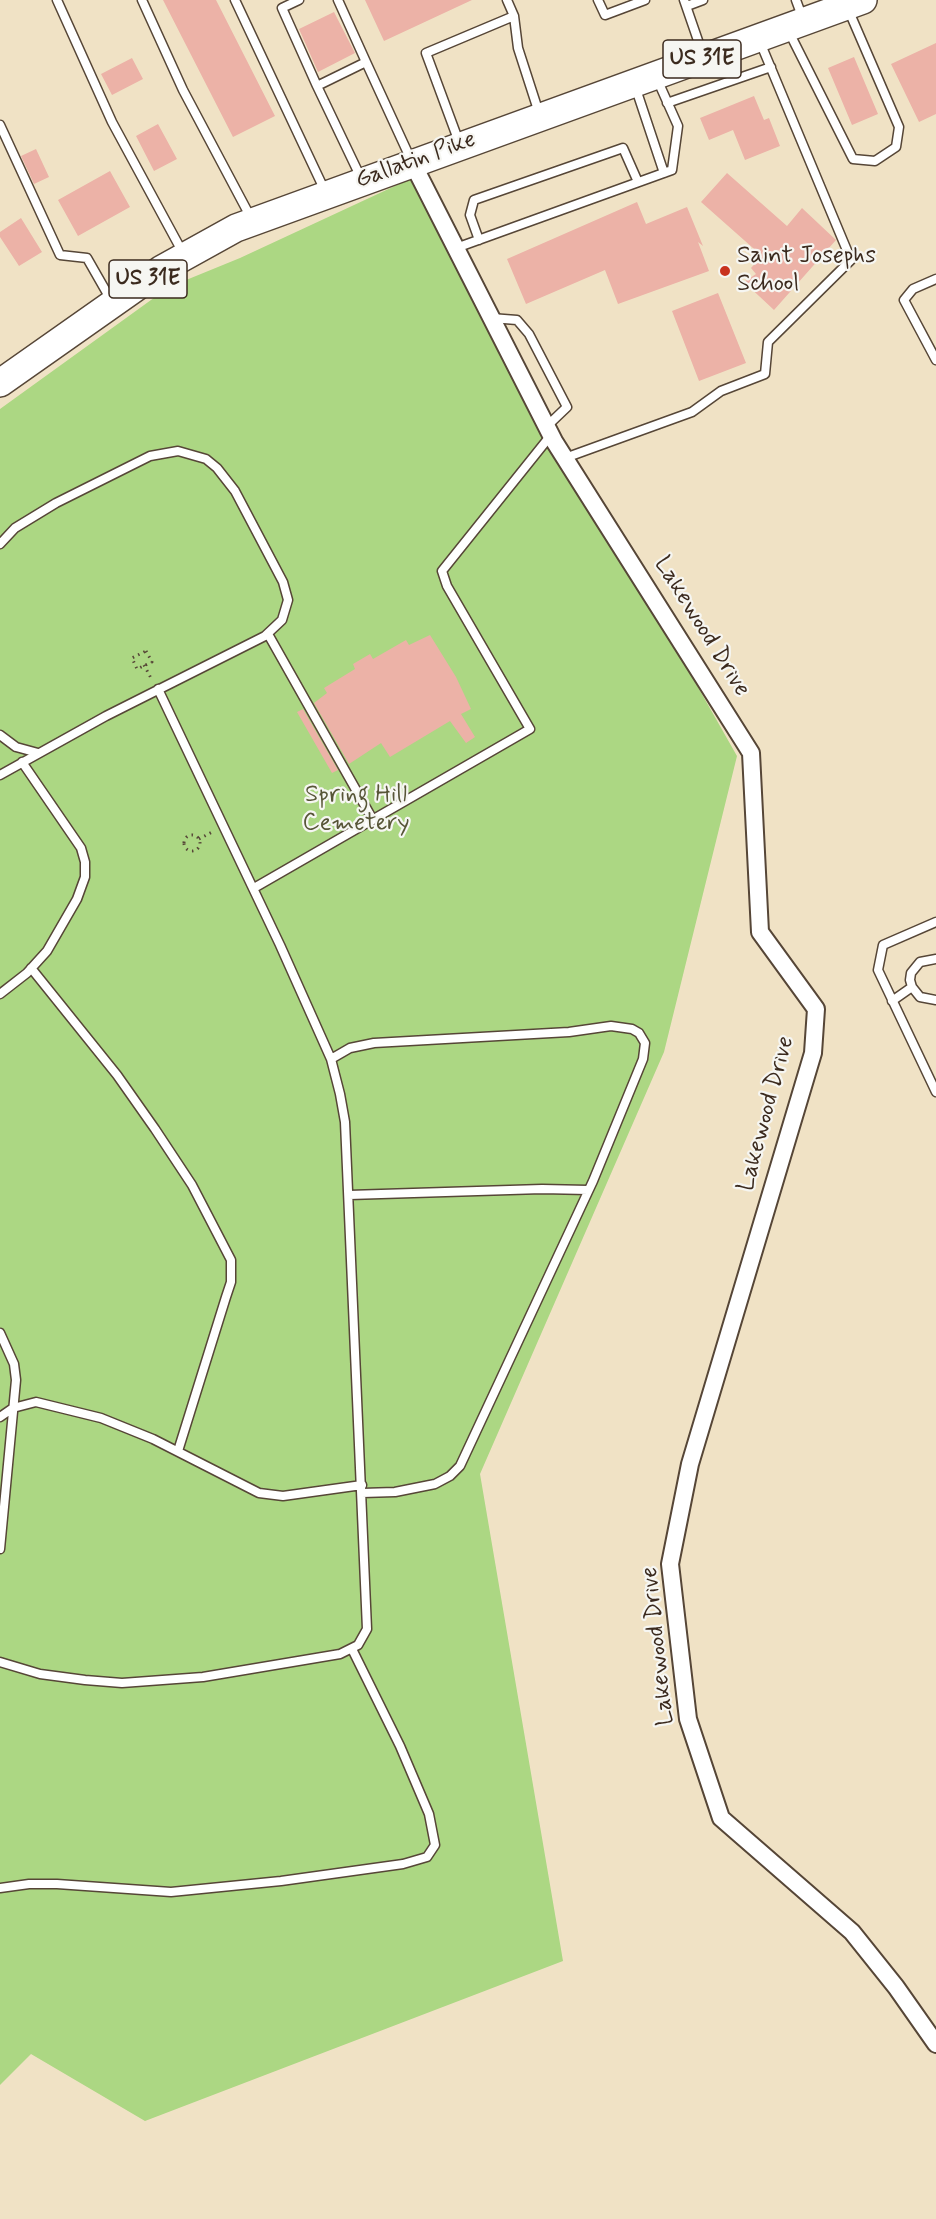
<!DOCTYPE html>
<html>
<head>
<meta charset="utf-8">
<style>
  body { margin:0 }
  canvas { display:block; background:#f0e2c5 }
</style>
</head>
<body>
<canvas width="936" height="2219"></canvas>
<script>
const c = document.querySelector('canvas').getContext('2d');
c.lineJoin = 'round';
function paint(path, color) { c.fillStyle = color; c.fill(path, 'evenodd'); }
const poly = rows => new Path2D(rows.map(r => 'M' + r).join(''));
function strokePath(path, color, width, dash) { c.strokeStyle = color; c.lineWidth = width; c.lineCap = dash ? 'butt' : 'round'; c.setLineDash(dash || []); c.stroke(path); }
function write(font, color, halo, rows, align = 'center') {
  c.font = font + ' Mynerve,sans-serif'; c.lineWidth = 4.5; c.setLineDash([]); c.textBaseline = 'middle'; c.strokeStyle = halo; c.fillStyle = color; for (const [text, x, y, turn = 0] of rows) {
    c.save(); c.translate(x, y); c.rotate((+turn || 0) * Math.PI / 180); c.textAlign = isNaN(turn) ? turn : align; if (halo) c.strokeText(text, 0, 0); c.fillText(text, 0, 0); c.restore();
  }
}
paint(poly([
  [410,179,737,756,664,1052,480,1474,563,1961,145,2121,31,2054,0,2085,0,409,169,287,240,258]
]), '#acd783');
paint(poly([
  [163,0,216,0,275,116,233,137],
  [365,0,472,0,384,41],
  [334,12,355,53,318,72,299,29],
  [936,43,936,114,919,122,891,64],
  [854,57,878,114,852,125,828,68],
  [132,58,143,79,112,95,101,74],
  [754,96,764,120,769,118,780,146,745,160,733,130,709,140,700,118],
  [158,124,177,159,154,171,136,136],
  [36,149,49,177,34,184,21,156],
  [110,171,130,207,78,236,58,200],
  [727,173,787,226,802,208,836,240,774,310,744,282,756,274,751,268,762,256,701,202],
  [637,202,646,224,687,207,703,246,698,242,709,271,618,304,605,270,526,304,507,259],
  [21,218,42,252,19,266,0,237,0,232],
  [718,293,746,363,699,381,672,311],
  [430,635,456,677,471,709,461,714,475,737,466,743,450,721,390,757,381,743,349,764,314,703,327,693,324,688,355,669,353,664,370,654,373,659,406,640,409,645],
  [303,709,338,770,332,773,297,712]
]), '#ecb2a7');
const service = poly([
  [57,0,112,122,183,253],
  [142,0,183,90,251,218],
  [235,0,325,191],
  [299,0,282,8,317,86],
  [338,0,366,62],
  [598,0,605,15,645,0],
  [684,0,703,55],
  [796,0,803,19],
  [687,6,703,0],
  [514,16,518,48,539,113],
  [789,32,853,159,875,161,896,147,899,127,848,9],
  [635,86,664,173],
  [667,103,771,67],
  [0,125,60,255,87,258,111,300],
  [459,142,426,53,514,16,507,0],
  [361,178,317,86,366,62,412,162],
  [479,240,470,215,474,200,623,148,638,182],
  [456,248,672,170,678,126,657,79],
  [936,279,913,289,904,300,936,360],
  [491,318,517,320,529,334,567,407,546,427],
  [565,458,692,412,721,391,765,374,768,342,851,260,760,42],
  [0,544,15,528,56,503,150,456,178,451,206,459,217,468,235,491,283,582,288,600,282,620,265,636,106,716,0,775],
  [268,634,373,820],
  [0,735,16,747,38,753],
  [254,888,530,729,447,586,442,571,551,435],
  [936,922,883,945,878,970,936,1092],
  [936,959,920,962,911,973,910,980,912,987,920,997,936,1000],
  [31,968,117,1075,155,1129,192,1185,231,1260,231,1282,226,1297,178,1451],
  [0,994,27,973,47,951,77,899,85,877,85,862,81,848,22,762],
  [892,1001,912,987],
  [331,1059,350,1048,374,1043,569,1032,611,1026,632,1029,639,1033,645,1043,643,1059,593,1181,460,1466,450,1476,435,1484,395,1492,362,1493],
  [349,1195,542,1189,588,1190],
  [0,1333,14,1364,16,1380,0,1549],
  [0,1417,13,1408,36,1402,101,1418,153,1439,259,1493,283,1496,362,1485],
  [0,1662,40,1674,85,1680,122,1683,203,1677,340,1654,358,1645,367,1629,345,1122,340,1094,331,1059,280,945,158,689],
  [0,1888,29,1884,57,1884,171,1892,281,1881,403,1864,427,1857,435,1845,429,1814,400,1746,352,1649]
]);
const minor = poly([
  [412,162,554,441,751,753,760,932,816,1009,813,1053,690,1464,670,1564,688,1719,721,1818,852,1932,896,1987,936,2044]
]);
const primary = poly([
  [0,383,162,269,236,228,863,0]
]);
strokePath(service, '#564637', 11);
strokePath(minor, '#564637', 20);
strokePath(primary, '#564637', 30);
strokePath(poly([
  [146,651,152,662,137,669,132,658,146,651],
  [144,665,152,680],
  '184 843a8 8 0 1 1 16 0a8 8 0 1 1-16 0Z',
  [199,839,214,831]
]), '#564637', 3, [1.5, 4.5]);
strokePath(service, '#fff', 8);
strokePath(minor, '#fff', 16);
strokePath(primary, '#fff', 27);
for (const [x, y, r, color] of [
  [725,271,6,"#c8321e"]
]) { const dot = new Path2D(); dot.arc(x, y, r, 0, 2 * Math.PI); c.fillStyle = color; c.fill(dot); strokePath(dot, '#f6f6f2', 2); }
for (const [x, y, w] of [
  [702,59,78],
  [148,279,78]
]) { const box = new Path2D(); box.roundRect(x - w / 2, y - 19, w, 38, 4.5); c.fillStyle = '#f6f6f2'; c.fill(box); strokePath(box, '#3b2a1e', 1.5); }
write('bold 22px', '#3b2a1e', null, [
  ["US 31E",702,59],
  ["US 31E",148,279]
]);
write('24px', '#3b2a1e', '#f6f6f2', [
  ["Gallatin Pike",416,161,-20],
  ["Lakewood Drive",701,627,58],
  ["Lakewood Drive",767,1114,-75],
  ["Lakewood Drive",659,1646,-96]
]);
write('24px', '#3b2a1e', '#f6f6f2', [
  ["Saint Josephs",737,257],
  ["School",737,285]
], 'left');
write('24px', '#575537', '#f6f6f2', [
  ["Spring Hill",356,796],
  ["Cemetery",356,824]
]);
</script>
</body>
</html>
